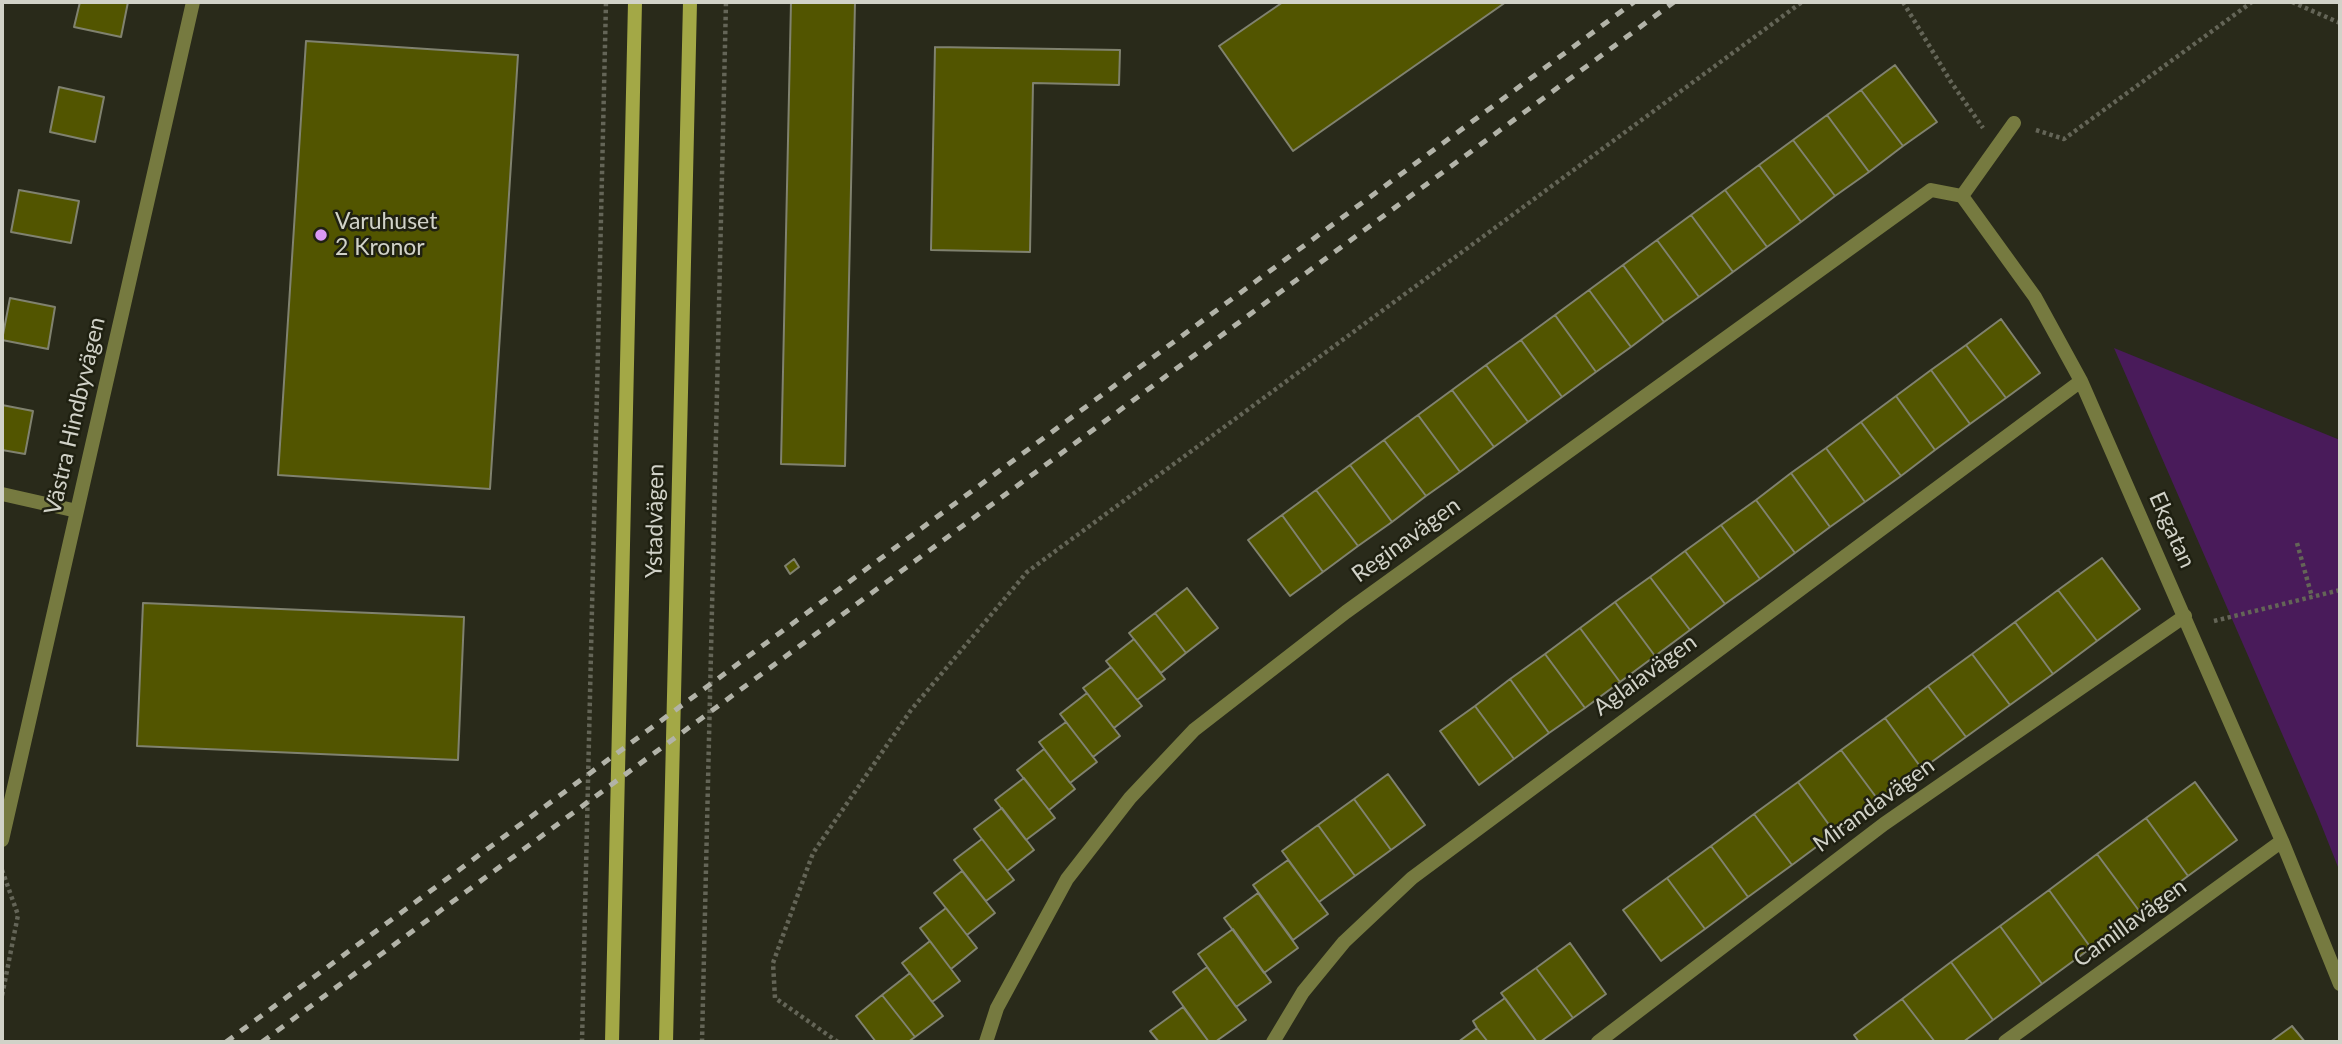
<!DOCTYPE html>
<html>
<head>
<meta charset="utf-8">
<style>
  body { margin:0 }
  #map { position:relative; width:2342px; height:1044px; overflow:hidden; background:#292a1a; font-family:Lato,sans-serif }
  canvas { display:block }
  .frame { position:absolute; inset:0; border:4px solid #d1d2c8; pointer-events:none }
</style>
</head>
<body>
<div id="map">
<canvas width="2342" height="1044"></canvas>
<div class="frame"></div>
</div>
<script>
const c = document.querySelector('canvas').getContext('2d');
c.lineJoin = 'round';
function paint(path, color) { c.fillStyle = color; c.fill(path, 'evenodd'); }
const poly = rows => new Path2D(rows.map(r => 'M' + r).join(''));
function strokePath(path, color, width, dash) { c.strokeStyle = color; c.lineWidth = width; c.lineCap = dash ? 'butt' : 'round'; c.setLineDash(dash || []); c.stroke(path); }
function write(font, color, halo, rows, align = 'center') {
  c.font = font + ' Lato,sans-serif'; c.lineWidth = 5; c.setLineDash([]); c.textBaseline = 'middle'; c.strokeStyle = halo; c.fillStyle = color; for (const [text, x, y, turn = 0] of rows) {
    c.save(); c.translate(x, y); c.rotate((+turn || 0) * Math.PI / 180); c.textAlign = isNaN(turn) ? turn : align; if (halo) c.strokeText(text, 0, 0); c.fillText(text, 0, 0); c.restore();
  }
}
paint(poly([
  [2114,348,2340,440,2340,872,2317,814]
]), '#491b5a');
const building = poly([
  [80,2,128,2,121,37,74,27,80,2],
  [791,2,855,2,845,466,781,464,791,2],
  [1283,2,1506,2,1293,151,1219,46,1283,2],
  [306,41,518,55,490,489,278,475,306,41],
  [935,47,1120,50,1119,85,1033,83,1030,252,931,250,935,47],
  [1895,65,1937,122,1903,146,1861,90,1895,65],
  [59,87,104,97,95,142,50,132,59,87],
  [1861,90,1903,146,1869,172,1827,115,1861,90],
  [1827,115,1869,172,1835,196,1793,140,1827,115],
  [1793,140,1835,196,1801,222,1759,165,1793,140],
  [1759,165,1801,222,1767,247,1725,190,1759,165],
  [19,190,79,201,71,243,11,232,19,190],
  [1725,190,1767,247,1733,272,1691,215,1725,190],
  [1691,215,1733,272,1699,297,1657,240,1691,215],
  [1657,240,1699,297,1664,322,1623,265,1657,240],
  [1623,265,1664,322,1631,347,1589,290,1623,265],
  [1589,290,1631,347,1596,372,1555,315,1589,290],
  [10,298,55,307,48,349,2,340,10,298],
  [1555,315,1596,372,1562,397,1521,340,1555,315],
  [2001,319,2040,373,2006,398,1966,345,2001,319],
  [1521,340,1562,397,1528,422,1486,365,1521,340],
  [1966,345,2006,398,1970,424,1931,370,1966,345],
  [1486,365,1528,422,1494,447,1452,390,1486,365],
  [1931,370,1970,424,1935,450,1896,396,1931,370],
  [1452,390,1494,447,1460,472,1418,415,1452,390],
  [1896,396,1935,450,1901,476,1861,422,1896,396],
  [2,405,33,411,25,454,2,450,2,405],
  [1418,415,1460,472,1426,496,1384,440,1418,415],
  [1861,422,1901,476,1865,502,1826,448,1861,422],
  [1384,440,1426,496,1392,522,1350,465,1384,440],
  [1826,448,1865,502,1830,527,1791,473,1826,448],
  [1350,465,1392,522,1358,546,1316,490,1350,465],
  [1791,473,1830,527,1795,553,1756,500,1791,473],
  [1316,490,1358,546,1323,572,1282,515,1316,490],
  [1756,500,1795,553,1760,579,1721,525,1756,500],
  [1282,515,1323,572,1290,596,1248,540,1282,515],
  [1721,525,1760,579,1725,604,1685,551,1721,525],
  [1685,551,1725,604,1690,630,1650,577,1685,551],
  [2102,558,2140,609,2097,641,2058,590,2102,558],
  [794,559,799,567,790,574,785,566,794,559],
  [1650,577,1690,630,1655,656,1615,602,1650,577],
  [1187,588,1218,628,1186,653,1155,613,1187,588],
  [2058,590,2097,641,2053,674,2015,622,2058,590],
  [1615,602,1655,656,1620,682,1580,628,1615,602],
  [143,603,464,617,458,760,137,746,143,603],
  [1155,613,1186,653,1161,673,1129,633,1155,613],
  [2015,622,2053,674,2010,705,1972,654,2015,622],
  [1580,628,1620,682,1585,708,1545,654,1580,628],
  [1134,639,1165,679,1137,700,1106,661,1134,639],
  [1545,654,1585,708,1549,733,1510,679,1545,654],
  [1972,654,2010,705,1966,737,1928,686,1972,654],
  [1111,667,1142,706,1114,728,1083,688,1111,667],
  [1510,679,1549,733,1514,759,1475,706,1510,679],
  [1928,686,1966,737,1922,769,1885,718,1928,686],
  [1087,693,1120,736,1093,757,1060,714,1087,693],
  [1475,706,1514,759,1479,785,1440,731,1475,706],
  [1885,718,1922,769,1879,801,1841,750,1885,718],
  [1066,722,1097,762,1070,783,1039,742,1066,722],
  [1044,749,1075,789,1049,810,1017,770,1044,749],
  [1841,750,1879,801,1835,833,1798,782,1841,750],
  [1388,774,1425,825,1391,850,1354,799,1388,774],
  [1024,778,1055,818,1026,840,995,800,1024,778],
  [1798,782,1835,833,1792,865,1754,814,1798,782],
  [2195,782,2237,840,2188,876,2146,818,2195,782],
  [1354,799,1391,850,1355,876,1318,825,1354,799],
  [1002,808,1034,850,1007,871,974,829,1002,808],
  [1754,814,1792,865,1748,897,1711,846,1754,814],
  [2146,818,2188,876,2140,912,2097,854,2146,818],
  [1318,825,1355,876,1319,902,1282,851,1318,825],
  [982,839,1014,880,986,901,954,860,982,839],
  [1711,846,1748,897,1705,929,1667,878,1711,846],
  [2097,854,2140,912,2091,948,2049,890,2097,854],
  [1288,860,1328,914,1293,940,1253,885,1288,860],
  [962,871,995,913,967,935,934,893,962,871],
  [1667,878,1705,929,1661,961,1623,910,1667,878],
  [2049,890,2091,948,2042,984,2000,926,2049,890],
  [1258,893,1298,948,1264,973,1224,918,1258,893],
  [946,908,977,948,951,969,920,928,946,908],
  [2000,926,2042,984,1993,1020,1951,962,2000,926],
  [1233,929,1271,982,1236,1007,1198,954,1233,929],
  [930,941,960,981,932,1002,902,963,930,941],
  [1570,943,1606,994,1573,1018,1536,968,1570,943],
  [1951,962,1993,1020,1963,1042,1935,1042,1902,999,1951,962],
  [1207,967,1246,1020,1215,1042,1209,1042,1173,992,1207,967],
  [1536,968,1573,1018,1540,1042,1537,1042,1501,993,1536,968],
  [910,973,943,1016,915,1037,882,995,910,973],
  [882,995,915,1037,908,1042,876,1042,856,1016,882,995],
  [1505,998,1537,1042,1488,1042,1477,1028,1473,1021,1505,998],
  [1902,999,1935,1042,1859,1042,1854,1035,1902,999],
  [1183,1007,1209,1042,1159,1042,1150,1031,1183,1007],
  [2292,1026,2305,1042,2270,1042,2292,1026],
  [1477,1028,1488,1042,1458,1042,1477,1028]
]);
paint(building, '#525500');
strokePath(building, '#80826f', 2);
strokePath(poly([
  [1903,2,1951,82,1983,128],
  [2292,2,2340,23],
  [2036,130,2064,139,2252,2],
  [2297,543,2312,597],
  [2214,621,2340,590],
  [2,870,18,915,2,996],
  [582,1042,606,2],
  [702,1042,726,2],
  [838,1042,775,998,773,963,813,853,911,710,1027,572,1802,2]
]), '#646557', 4.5, [3.5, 3.5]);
strokePath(poly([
  [1962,196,2035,297,2081,381,2282,841,2340,984],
  [1962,196,2014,123],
  [2,494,77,511],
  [2,840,193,2],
  [986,1042,997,1008,1067,879,1130,798,1194,730,1346,612,1931,190,1962,196],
  [1273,1042,1303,992,1344,942,1412,878,2081,381],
  [1598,1042,1884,824,2185,616],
  [2005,1042,2282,841]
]), '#767a40', 14);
strokePath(poly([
  [612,1042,635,2],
  [666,1042,690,2]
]), '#a3a846', 14);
strokePath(poly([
  [226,1042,1634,2],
  [262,1042,1674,2]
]), '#b2b3a8', 5, [9, 9]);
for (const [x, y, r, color] of [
  [321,235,7,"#db99f5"]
]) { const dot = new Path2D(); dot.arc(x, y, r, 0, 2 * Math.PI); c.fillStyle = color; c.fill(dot); strokePath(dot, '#1f2011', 2.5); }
write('23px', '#d1d2c8', '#1f2011', [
  ["Varuhuset",335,222],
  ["2 Kronor",335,248]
], 'left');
write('23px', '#d1d2c8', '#1f2011', [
  ["Västra Hindbyvägen",75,416,-77],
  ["Ystadvägen",655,521,-89],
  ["Ekgatan",2172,530,66],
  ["Reginavägen",1406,540,-36],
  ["Aglaiavägen",1645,675,-36],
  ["Mirandavägen",1874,805,-36],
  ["Camillavägen",2130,923,-36]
]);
</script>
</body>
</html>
